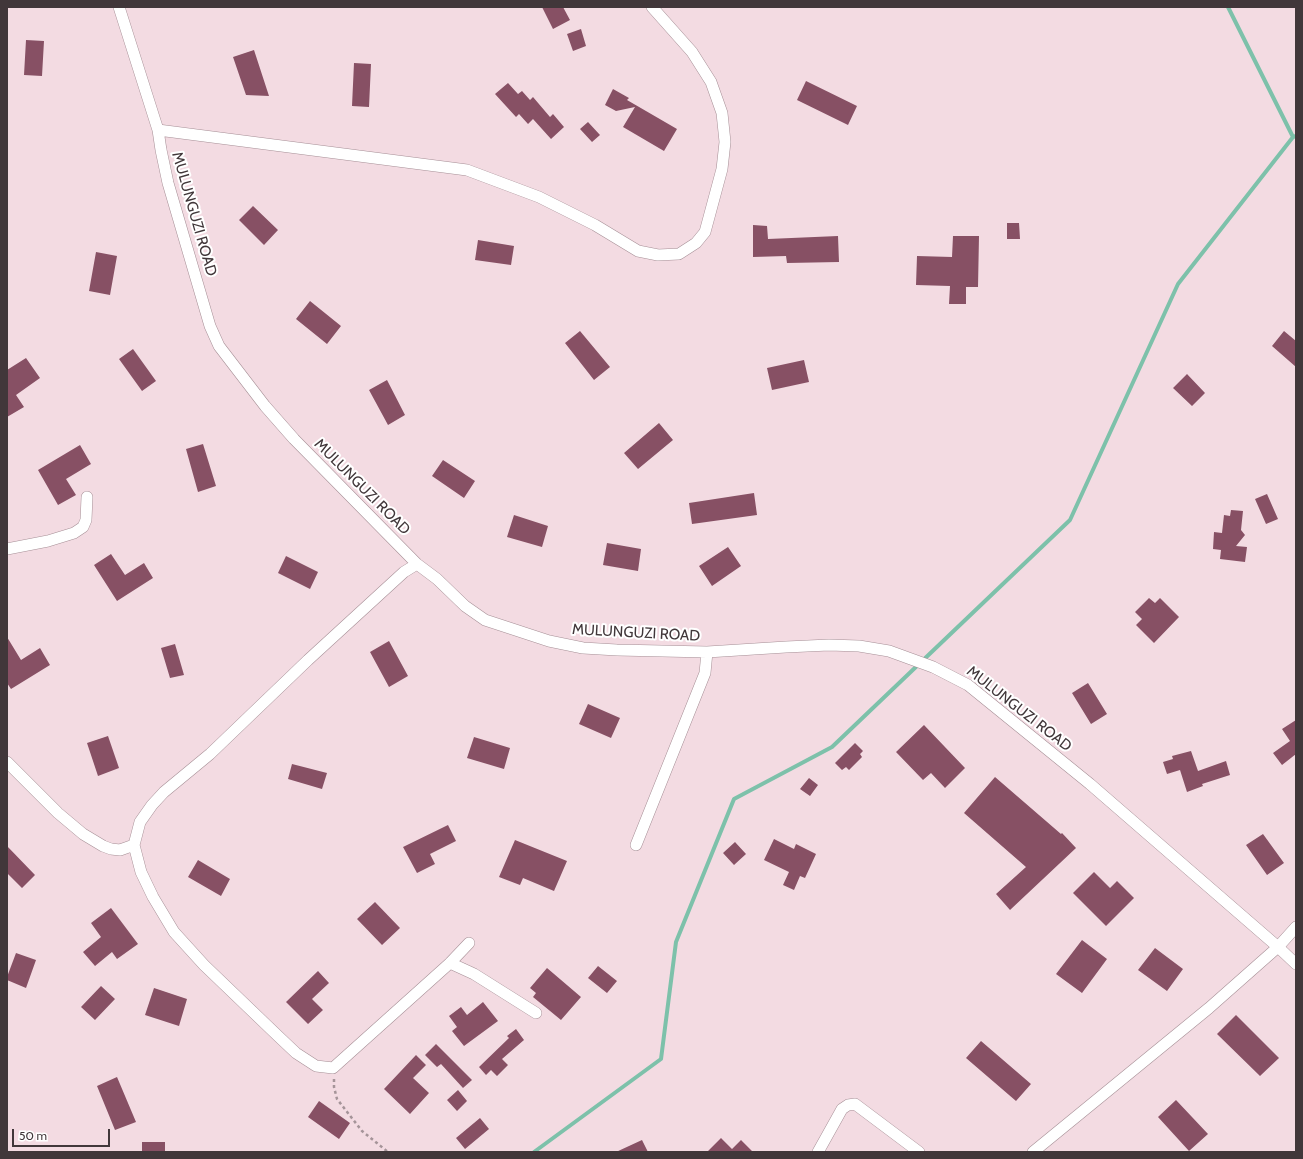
<!DOCTYPE html>
<html>
<head>
<meta charset="utf-8">
<style>
  body { margin:0 }
  #map { position:relative; width:1303px; height:1159px; overflow:hidden; background:#f3dbe2; font-family:Cabin,sans-serif }
  canvas { display:block }
  .frame { position:absolute; inset:0; border:8px solid #41373a; pointer-events:none }
  .scale { position:absolute; left:12px; top:1129px; width:98px; height:18px; box-sizing:border-box; border:2px solid #41373a; border-top:0; padding-left:5px; font-size:12px; line-height:14px; white-space:nowrap; color:#41373a; -webkit-text-stroke:3px #fff; paint-order:stroke }
</style>
</head>
<body>
<div id="map">
<canvas width="1303" height="1159"></canvas>
<div class="frame"></div>
<div class="scale">50 m</div>
</div>
<script>
const c = document.querySelector('canvas').getContext('2d');
c.lineJoin = 'round';
const poly = rows => new Path2D(rows.map(r => 'M' + r).join(''));
function strokePath(path, color, width, dash) { c.strokeStyle = color; c.lineWidth = width; c.lineCap = dash ? 'butt' : 'round'; c.setLineDash(dash || []); c.stroke(path); }
function paint(path, color) { c.fillStyle = color; c.fill(path, 'evenodd'); }
function write(font, color, halo, rows, align = 'center') {
  c.font = font + ' Cabin,sans-serif'; c.lineWidth = 4; c.setLineDash([]); c.textBaseline = 'middle'; c.strokeStyle = halo; c.fillStyle = color; for (const [text, x, y, turn = 0] of rows) {
    c.save(); c.translate(x, y); c.rotate((+turn || 0) * Math.PI / 180); c.textAlign = isNaN(turn) ? turn : align; if (halo) c.strokeText(text, 0, 0); c.fillText(text, 0, 0); c.restore();
  }
}
strokePath(poly([
  [1228,7,1293,137],
  [534,1152,661,1059,676,942,734,799,832,747,1070,520,1178,284,1293,137,1296,136]
]), '#7dc1aa', 4);
paint(poly([
  [542,7,563,7,570,20,553,29],
  [581,29,586,46,573,51,567,34],
  [26,40,44,41,42,76,24,75],
  [254,50,269,96,246,95,233,57],
  [354,63,371,64,369,107,352,106],
  [806,81,857,106,848,125,797,100],
  [508,83,518,94,522,91,530,100,533,97,550,117,553,114,564,127,551,139,533,119,528,124,519,114,516,117,495,94],
  [613,89,629,98,627,100,677,129,664,151,623,127,635,107,616,111,605,105],
  [588,122,600,135,592,142,580,129],
  [253,206,278,230,264,245,239,220],
  [1007,223,1019,223,1020,239,1007,239],
  [753,225,767,226,768,239,838,236,839,262,787,263,786,256,753,257],
  [953,236,979,236,978,287,966,287,966,304,949,304,950,286,916,285,917,256,952,257],
  [478,240,514,246,511,265,475,260],
  [96,252,117,256,110,295,89,291],
  [310,301,341,326,327,344,296,319],
  [580,331,610,367,594,380,565,343],
  [1284,331,1296,341,1296,367,1272,346],
  [133,349,156,381,142,391,119,359],
  [26,358,40,378,16,395,24,407,7,417,7,370],
  [804,360,809,382,772,390,767,368],
  [1187,374,1205,393,1192,406,1173,388],
  [387,380,405,415,388,425,369,390],
  [659,423,673,440,638,469,624,453],
  [203,444,216,486,198,492,186,449],
  [80,445,91,464,66,479,76,495,58,505,38,470],
  [443,460,475,481,464,498,432,476],
  [754,493,757,515,692,524,689,503],
  [1267,494,1278,519,1266,524,1255,499],
  [1231,510,1243,511,1241,530,1245,535,1236,546,1247,547,1245,562,1220,559,1221,550,1213,549,1214,532,1222,533,1224,515,1230,516],
  [514,515,548,526,542,547,507,537],
  [607,543,641,549,638,571,603,565],
  [728,547,741,566,712,586,699,566],
  [111,554,125,575,144,563,153,578,117,601,94,565],
  [286,556,318,572,310,589,278,573],
  [1149,598,1155,603,1160,598,1179,617,1154,643,1136,625,1142,619,1135,612],
  [7,637,21,660,40,648,50,665,11,689,7,683],
  [389,641,408,676,389,687,370,652],
  [175,644,184,675,170,678,161,648],
  [1088,683,1107,714,1091,724,1072,693],
  [588,704,620,718,611,738,579,724],
  [1296,720,1296,754,1282,765,1273,753,1290,741,1282,729],
  [924,725,965,768,945,788,931,773,923,780,896,752],
  [108,736,119,768,98,776,87,743],
  [474,737,510,748,504,769,467,758],
  [855,743,863,751,860,754,862,757,849,770,846,767,842,770,835,763],
  [1191,751,1198,771,1226,761,1230,775,1202,784,1203,786,1187,792,1180,770,1167,774,1163,762,1173,759,1172,756],
  [292,764,327,773,322,789,288,779],
  [995,777,1061,834,1062,833,1076,848,1010,910,996,894,1026,867,964,813],
  [809,778,818,785,810,796,800,789],
  [448,825,456,841,430,854,435,864,417,873,403,847],
  [1263,834,1284,863,1267,875,1246,845],
  [774,839,794,849,796,844,816,854,805,878,800,876,794,890,783,885,789,872,764,860],
  [515,840,567,861,554,891,523,878,520,885,499,877],
  [735,842,746,854,734,865,723,853],
  [7,846,35,875,22,888,7,873],
  [198,860,230,879,221,896,188,877],
  [1094,872,1110,888,1117,881,1134,898,1106,926,1073,893],
  [375,902,400,928,382,945,357,919],
  [111,908,138,944,117,959,112,952,95,966,83,952,101,937,91,923],
  [1082,940,1107,959,1082,993,1056,974],
  [1155,948,1183,969,1167,991,1138,970],
  [16,953,36,960,26,988,7,980,7,977],
  [598,966,617,981,607,993,588,978],
  [547,968,581,997,561,1020,533,997,536,993,530,988],
  [318,971,329,983,312,999,323,1010,308,1024,286,1002],
  [101,986,115,999,95,1020,81,1007],
  [154,988,187,999,179,1026,145,1015],
  [483,1002,498,1021,464,1046,452,1031,457,1027,449,1016,461,1007,467,1015],
  [1236,1015,1279,1058,1260,1076,1217,1034],
  [516,1029,524,1040,502,1059,508,1065,497,1076,491,1070,486,1075,479,1067,509,1038,507,1036],
  [981,1041,1031,1084,1016,1101,966,1058],
  [436,1044,472,1080,463,1088,441,1064,437,1067,425,1055],
  [416,1055,426,1065,413,1078,429,1093,410,1114,384,1089],
  [117,1077,136,1122,115,1130,97,1086],
  [458,1090,467,1101,457,1111,447,1100],
  [1176,1100,1208,1134,1189,1151,1158,1117],
  [319,1101,350,1123,339,1139,308,1117],
  [480,1118,489,1129,465,1149,456,1138],
  [721,1138,732,1149,741,1140,753,1152,707,1152],
  [642,1140,648,1152,616,1152],
  [142,1142,165,1142,165,1152,142,1152]
]), '#875064');
const minor = poly([
  [119,7,158,130,161,150,168,183,210,326,219,346,265,406,294,439,417,564,437,579,465,606,485,620,549,641,583,648,617,650,707,652,786,647,829,645,859,646,889,651,933,667,968,685,1090,784,1278,947,1296,964],
  [158,130,467,170,539,197,595,225,638,251,658,255,679,254,696,243,705,232,722,169,725,142,722,113,711,82,692,52,652,7],
  [7,549,48,541,74,533,83,527,86,520,87,497],
  [417,564,404,572,308,660,210,754,164,792,152,805,140,822,134,845,141,872,153,897,174,932,204,965,278,1036,296,1053,316,1066,333,1068,450,963,469,943],
  [7,762,58,813,83,834,103,846,111,849,120,850,134,845],
  [636,845,705,673,707,652],
  [450,963,474,974,536,1013],
  [818,1152,842,1109,848,1105,855,1104,919,1152],
  [1033,1152,1209,1008,1278,947,1296,927]
]);
strokePath(minor, '#a68f96', 12);
strokePath(poly([
  [334,1079,334,1087,337,1099,362,1131,388,1152]
]), '#a59499', 2.5, [3, 3]);
strokePath(minor, '#fff', 11);
write('15px', '#41373a', '#fff', [
  ["MULUNGUZI ROAD",194,214,74],
  ["MULUNGUZI ROAD",362,487,45],
  ["MULUNGUZI ROAD",636,633,3],
  ["MULUNGUZI ROAD",1019,709,38]
]);
</script>
</body>
</html>
